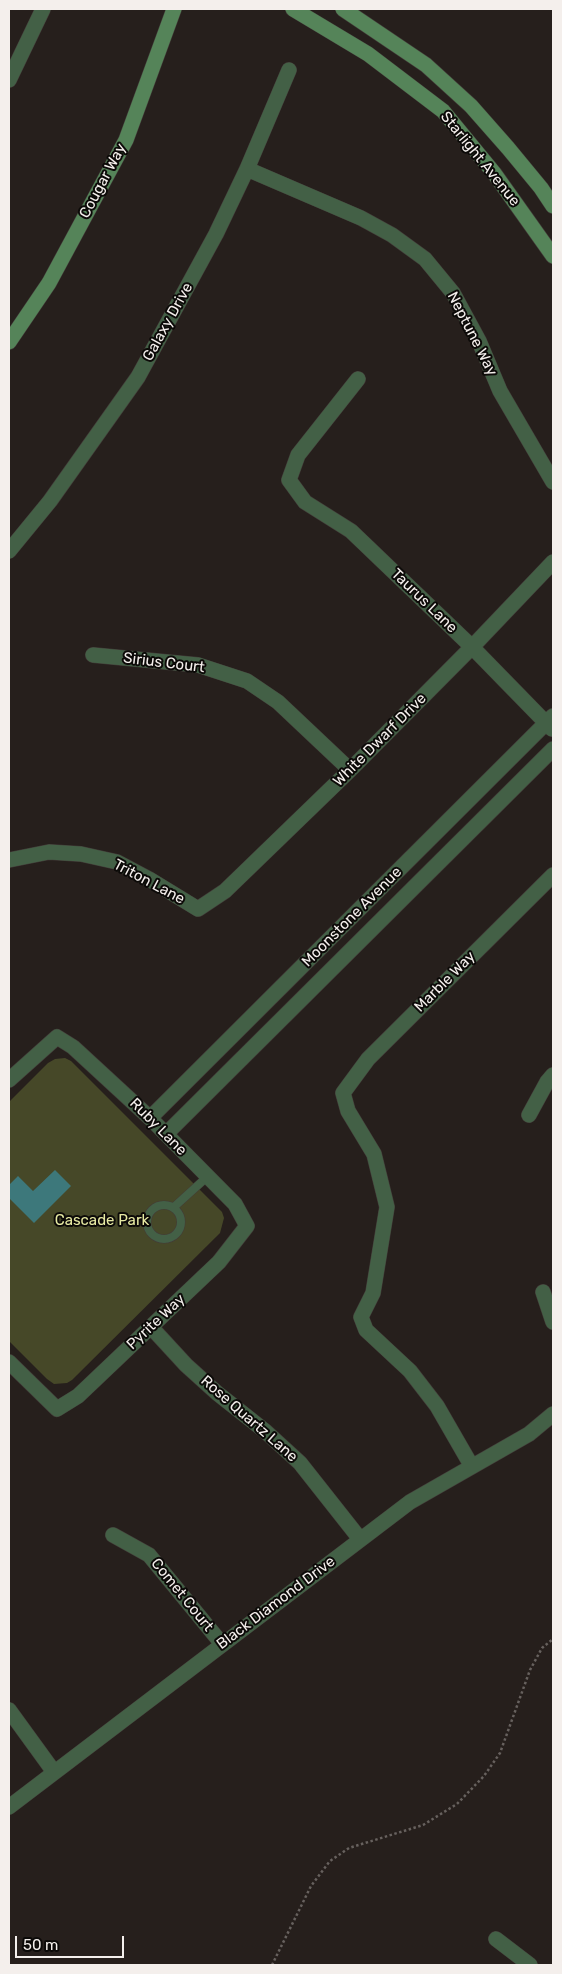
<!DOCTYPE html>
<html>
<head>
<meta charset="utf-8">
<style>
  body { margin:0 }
  #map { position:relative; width:562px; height:1974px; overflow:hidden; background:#261f1c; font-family:Rubik,sans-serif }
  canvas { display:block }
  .frame { position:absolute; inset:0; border:10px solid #f4efec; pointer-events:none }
  .scale { position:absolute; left:15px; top:1936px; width:109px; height:22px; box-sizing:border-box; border:2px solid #f4efec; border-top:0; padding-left:6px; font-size:15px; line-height:18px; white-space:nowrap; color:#f4efec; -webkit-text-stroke:4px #0c0a08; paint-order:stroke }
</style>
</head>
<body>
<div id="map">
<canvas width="562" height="1974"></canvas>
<div class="frame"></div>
<div class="scale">50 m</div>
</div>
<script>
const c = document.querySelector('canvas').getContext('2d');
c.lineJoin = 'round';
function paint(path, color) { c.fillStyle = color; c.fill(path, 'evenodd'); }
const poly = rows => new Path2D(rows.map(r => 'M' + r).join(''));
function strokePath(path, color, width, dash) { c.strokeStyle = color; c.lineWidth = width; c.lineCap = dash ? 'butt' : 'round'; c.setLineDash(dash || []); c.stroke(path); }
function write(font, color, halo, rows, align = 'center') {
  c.font = font + ' Rubik,sans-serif'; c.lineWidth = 4; c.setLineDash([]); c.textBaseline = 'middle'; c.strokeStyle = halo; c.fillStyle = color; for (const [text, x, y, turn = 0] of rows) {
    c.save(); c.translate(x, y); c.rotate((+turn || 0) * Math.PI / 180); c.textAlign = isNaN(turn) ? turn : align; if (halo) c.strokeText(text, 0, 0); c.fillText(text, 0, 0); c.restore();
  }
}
paint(poly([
  [65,1058,71,1061,222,1212,224,1218,220,1233,72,1380,67,1383,54,1384,47,1379,9,1341,9,1102,48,1063,55,1059]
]), '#464828');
paint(poly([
  [55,1170,71,1186,34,1223,9,1198,9,1185,18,1176,33,1191]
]), '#3d787b');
const lane = poly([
  '147 1222a17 17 0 1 1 34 0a17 17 0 1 1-34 0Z',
  [174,1207,207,1177]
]);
const street = poly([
  [9,80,43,9],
  [247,169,361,218,392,235,425,259,453,293,479,341,500,391,553,482],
  [358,379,298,455,289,480,305,502,351,531,472,647,552,729],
  [9,551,50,501,138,377,216,234,247,169,289,70],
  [93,655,198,665,247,681,278,702,350,770],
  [9,860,49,852,81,854,117,862,149,879,198,909,225,891,350,770,472,647,553,562],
  [9,1080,57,1037,73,1047,150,1118,235,1204,247,1226,219,1262,78,1396,57,1409,9,1362],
  [529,1115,547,1082,553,1075],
  [150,1118,553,716],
  [166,1134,553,749],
  [543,1292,553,1322],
  [151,1327,186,1365,217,1393,265,1431,300,1463,360,1539],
  [471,1465,437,1406,410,1371,366,1330,361,1317,373,1293,387,1207,374,1154,348,1111,343,1093,368,1059,553,875],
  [113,1535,149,1555,222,1644],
  [9,1710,54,1772],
  [9,1807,410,1502,529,1434,553,1414],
  [496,1939,530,1965]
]);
const secondary = poly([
  [293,9,368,54,443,111,494,173,553,256],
  [343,9,426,65,471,106,508,148,541,188,553,206],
  [9,342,49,283,126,140,174,9]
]);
strokePath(lane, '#433c39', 9);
strokePath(street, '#433c39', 16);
strokePath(secondary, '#433c39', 16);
strokePath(poly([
  [272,1965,311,1886,330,1861,349,1848,423,1825,457,1804,484,1776,500,1753,530,1670,542,1648,553,1639]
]), '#67615e', 2.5, [2.5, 2.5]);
strokePath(lane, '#436046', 8);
strokePath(street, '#436046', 15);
strokePath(secondary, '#558459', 15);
write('15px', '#f4efec', '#0c0a08', [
  ["Starlight Avenue",480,159,51],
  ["Cougar Way",103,181,-62],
  ["Galaxy Drive",168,322,-61],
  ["Neptune Way",472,334,63],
  ["Taurus Lane",424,601,44],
  ["Sirius Court",164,663,7],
  ["White Dwarf Drive",380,740,-45],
  ["Triton Lane",149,882,28],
  ["Moonstone Avenue",352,917,-45],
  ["Marble Way",445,982,-45],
  ["Ruby Lane",158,1127,45],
  ["Pyrite Way",156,1322,-43],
  ["Rose Quartz Lane",249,1419,41],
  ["Comet Court",182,1595,51],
  ["Black Diamond Drive",276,1603,-37]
]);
write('15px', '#e7eaa3', '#0c0a08', [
  ["Cascade Park",102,1221]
]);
</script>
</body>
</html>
